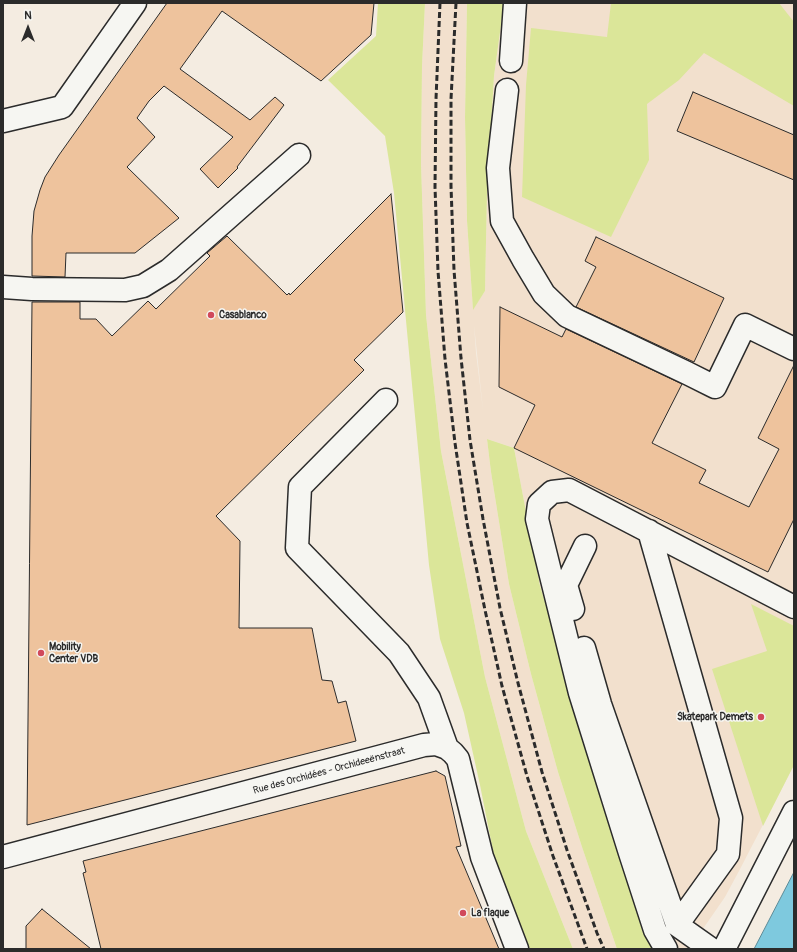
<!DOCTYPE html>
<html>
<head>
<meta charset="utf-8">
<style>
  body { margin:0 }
  #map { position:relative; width:797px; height:952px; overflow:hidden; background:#f4ece1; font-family:Pangolin,sans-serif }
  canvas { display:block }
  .frame { position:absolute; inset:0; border:4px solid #2b2b2b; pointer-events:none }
  .north { position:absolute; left:8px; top:8px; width:40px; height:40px; -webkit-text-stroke:3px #f6f6f2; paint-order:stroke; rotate:0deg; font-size:11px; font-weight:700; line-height:16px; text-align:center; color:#2b2b2b }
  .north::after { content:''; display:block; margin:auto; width:14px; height:18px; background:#2b2b2b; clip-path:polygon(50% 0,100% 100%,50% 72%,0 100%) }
</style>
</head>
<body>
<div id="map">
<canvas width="797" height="952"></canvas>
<div class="frame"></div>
<div class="north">N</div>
</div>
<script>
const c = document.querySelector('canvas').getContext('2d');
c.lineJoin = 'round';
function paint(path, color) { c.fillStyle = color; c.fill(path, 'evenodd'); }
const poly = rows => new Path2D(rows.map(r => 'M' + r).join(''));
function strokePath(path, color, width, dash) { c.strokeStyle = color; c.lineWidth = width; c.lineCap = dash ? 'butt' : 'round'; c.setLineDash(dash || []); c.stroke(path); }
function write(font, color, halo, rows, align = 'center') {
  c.font = font + ' Pangolin,sans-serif'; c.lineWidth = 3; c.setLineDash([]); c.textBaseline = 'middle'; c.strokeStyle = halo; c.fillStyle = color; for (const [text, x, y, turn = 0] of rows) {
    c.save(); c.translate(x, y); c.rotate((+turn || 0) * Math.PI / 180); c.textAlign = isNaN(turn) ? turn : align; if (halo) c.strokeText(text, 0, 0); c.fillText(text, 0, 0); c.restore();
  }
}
paint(poly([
  [425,3,467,3,465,117,467,221,473,309,485,291,487,194,494,76,504,3,794,3,794,765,739,871,725,897,689,949,657,949,643,933,580,713,540,586,514,448,487,439,491,472,509,584,531,674,558,772,582,847,617,949,573,949,526,831,485,677,441,451,426,315,421,164,422,66],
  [474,325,483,410,476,353]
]), '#f2e0cd');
paint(poly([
  [378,3,425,3,422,66,421,164,426,315,441,451,485,677,526,831,573,949,529,949,497,871,480,785,464,713,440,639,429,565,394,193,385,136,328,80,376,36],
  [467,3,504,3,494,76,487,194,485,291,473,310,467,221,465,117],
  [611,3,779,3,794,22,794,106,704,53,679,80,647,104,649,160,611,237,522,197,526,85,531,28,607,37],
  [487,439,514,448,540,586,580,713,643,933,657,949,617,949,582,847,558,772,531,674,509,584,491,472],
  [751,604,794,626,794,765,763,826,712,669,767,651]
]), '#dbe699');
const water = poly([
  [794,872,794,949,754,949,794,872]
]);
paint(water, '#7ec9de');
strokePath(water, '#5d8a96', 1);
const building = poly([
  [167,3,374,3,371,35,321,81,222,11,180,69,250,120,275,97,284,105,237,167,238,168,218,188,200,169,233,137,164,86,149,101,137,118,155,137,127,167,179,218,135,253,66,253,65,277,32,276,32,236,34,211,40,190,45,177,59,155,167,3],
  [693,92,794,135,794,180,677,131,693,92],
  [391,194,403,312,354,360,364,370,216,516,240,541,239,628,312,628,322,680,332,681,338,703,346,701,356,741,27,825,32,302,80,302,80,319,96,319,112,336,148,301,156,309,210,256,207,253,227,236,287,295,289,293,290,295,391,194],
  [596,237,724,298,694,362,576,307,596,267,585,261,596,237],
  [500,307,562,337,566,329,682,384,652,443,706,470,699,483,749,507,779,449,758,438,794,365,794,519,768,572,514,448,535,405,499,387,500,307],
  [436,771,445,776,461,846,456,847,499,949,101,949,83,873,86,872,83,861,436,771],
  [42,909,91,949,26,949,26,926,42,909]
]);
paint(building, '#eec39d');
strokePath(building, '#2b2b2b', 1);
const minor = poly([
  [511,61,515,3],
  [507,90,498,168,502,221,523,259,544,294,567,316,687,373,715,387,745,325,794,349],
  [3,121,62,107,135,3],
  [3,287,32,289,125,290,143,286,169,270,299,155],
  [386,400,300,487,297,548,399,653,429,698,447,748],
  [649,531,731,818,728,854,677,925],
  [573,609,566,585,585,546],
  [584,648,600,704,677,925,711,949],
  [3,857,424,745,436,744,447,748,453,753,458,759,482,857,517,949],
  [666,949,655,930,630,853,580,693,537,519,539,504,552,492,569,490,794,607],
  [724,949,794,812]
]);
strokePath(minor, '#2b2b2b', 25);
strokePath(minor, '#f6f6f2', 22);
strokePath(poly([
  [440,3,436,99,435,187,438,271,445,359,455,443,467,523,485,610,502,686,527,776,553,856,587,949],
  [456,3,451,99,451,186,454,270,461,358,470,440,483,519,500,608,518,683,542,772,567,850,597,933,604,949]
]), '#2b2b2b', 3, [6, 3]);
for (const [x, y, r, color] of [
  [211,315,4,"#d1495b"],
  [41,653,4,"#d1495b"],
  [761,717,4,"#d1495b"],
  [463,913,4,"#d1495b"]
]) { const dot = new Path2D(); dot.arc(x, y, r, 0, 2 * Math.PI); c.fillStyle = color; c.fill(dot); strokePath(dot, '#f6f6f2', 1.5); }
write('bold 10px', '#2b2b2b', '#f6f6f2', [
  ["Casablanco",219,315],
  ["Mobility",49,647],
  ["Center VDB",49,659],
  ["Skatepark Demets",753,717,"right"],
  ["La flaque",471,913]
], 'left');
write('10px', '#2b2b2b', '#f6f6f2', [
  ["Rue des Orchidées - Orchideeënstraat",329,771,-15]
]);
</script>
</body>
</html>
